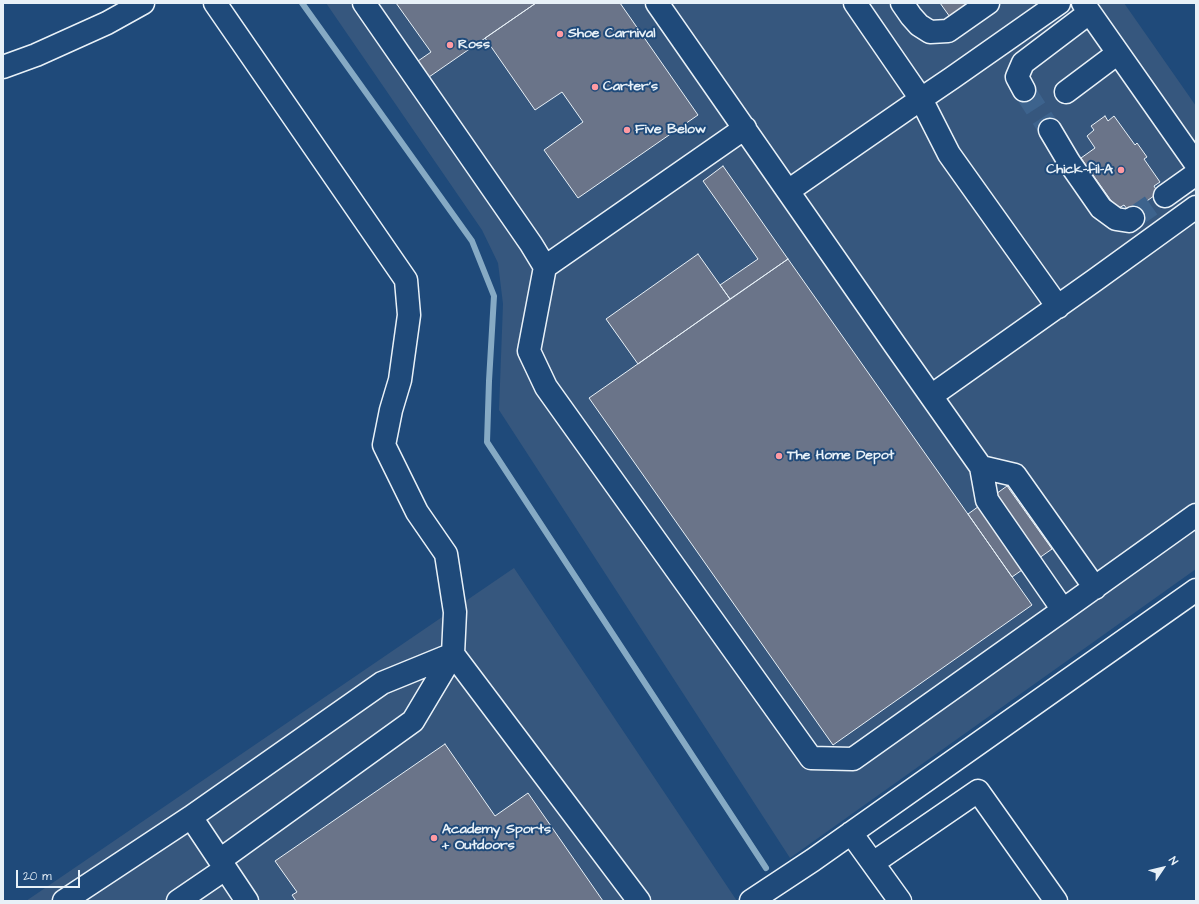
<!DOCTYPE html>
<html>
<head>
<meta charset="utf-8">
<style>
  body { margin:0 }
  #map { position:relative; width:1199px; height:904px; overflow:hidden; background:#1f4a7a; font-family:"Architects Daughter",sans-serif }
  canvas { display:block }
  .frame { position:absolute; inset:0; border:4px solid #e8f1f8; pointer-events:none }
  .north { position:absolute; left:1143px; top:848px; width:40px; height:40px; -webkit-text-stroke:3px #1f4a7a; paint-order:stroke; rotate:55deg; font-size:11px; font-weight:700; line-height:16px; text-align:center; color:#e8f1f8 }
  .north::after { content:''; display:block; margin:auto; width:14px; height:18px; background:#e8f1f8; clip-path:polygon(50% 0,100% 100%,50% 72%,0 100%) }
  .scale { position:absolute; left:16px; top:870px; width:64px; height:18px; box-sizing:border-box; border:2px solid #e8f1f8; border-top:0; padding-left:5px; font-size:12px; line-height:14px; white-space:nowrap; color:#e8f1f8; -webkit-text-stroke:3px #1f4a7a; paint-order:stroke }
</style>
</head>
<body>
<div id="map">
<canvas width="1199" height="904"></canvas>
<div class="frame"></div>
<div class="north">N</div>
<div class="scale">20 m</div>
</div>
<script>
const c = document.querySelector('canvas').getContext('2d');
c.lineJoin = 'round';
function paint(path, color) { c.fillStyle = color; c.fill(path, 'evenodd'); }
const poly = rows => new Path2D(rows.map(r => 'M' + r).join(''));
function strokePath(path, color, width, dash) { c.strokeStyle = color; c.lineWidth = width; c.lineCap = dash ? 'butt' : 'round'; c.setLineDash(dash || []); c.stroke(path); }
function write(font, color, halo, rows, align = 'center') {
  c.font = font + ' "Architects Daughter",sans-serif'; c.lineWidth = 4; c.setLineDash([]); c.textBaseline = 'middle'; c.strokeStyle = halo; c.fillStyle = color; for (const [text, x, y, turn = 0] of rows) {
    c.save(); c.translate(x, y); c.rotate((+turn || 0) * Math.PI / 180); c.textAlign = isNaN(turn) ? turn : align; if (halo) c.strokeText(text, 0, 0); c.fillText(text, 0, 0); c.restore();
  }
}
paint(poly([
  [326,3,1124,3,1196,106,1196,569,790,858,499,410,503,304,498,263,482,230],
  [514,568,737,901,26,901]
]), '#36577e');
strokePath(poly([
  [302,3,472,241,494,296,489,381,487,442,766,868]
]), '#86aac4', 6);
const building = poly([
  [396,3,536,3,429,77,418,61,431,52,396,3],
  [536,3,620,3,698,115,578,198,544,150,583,122,562,92,535,110,485,38,536,3],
  [940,3,969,3,950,17,940,3],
  [1105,116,1108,121,1114,116,1135,145,1137,143,1147,157,1144,159,1160,182,1154,186,1158,193,1130,213,1124,205,1117,209,1081,158,1095,148,1087,136,1094,130,1091,126,1105,116],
  [723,166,788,259,730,299,720,285,758,259,703,181,723,166],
  [698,254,730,299,638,364,606,319,698,254],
  [788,259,1032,605,833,745,589,398,788,259],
  [1007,486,1052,549,1012,577,968,514,1007,486],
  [445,744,495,816,528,793,603,901,296,901,292,895,297,892,275,861,445,744]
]);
paint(building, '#6a7489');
strokePath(building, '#e8f1f8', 1);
strokePath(poly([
  [1024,90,1050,130],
  [1133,218,1165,196]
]), '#3d638d', 22, [22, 11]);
const minor = poly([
  [364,3,531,244,545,267,529,351,546,387,811,758,853,759,1063,610,1196,515],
  [657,3,895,345,981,467,1015,475,1095,588],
  [855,3,921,99,949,154,1058,307],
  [902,3,911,16,919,25,930,32,948,31,988,3],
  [1083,3,1196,164],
  [3,67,36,55,107,23,143,3],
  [1024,90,1017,77,1023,63,1089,13],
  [1066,92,1118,53],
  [1050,130,1069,162,1101,208,1116,219,1129,221,1133,218],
  [788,191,921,99,952,78,1059,3],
  [1165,196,1196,174],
  [545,267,745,128],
  [931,396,1095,280,1196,207],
  [981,467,987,500,1063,610],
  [191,817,247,901],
  [851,833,900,901],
  [220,860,413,721,453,654,639,901],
  [873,863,978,791,1056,901],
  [64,901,191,817,382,683,453,654,455,612,446,554,417,512,384,445,391,410,400,380,409,315,406,280,215,3],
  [178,901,225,869],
  [751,901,813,860,1196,590]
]);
strokePath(minor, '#e8f1f8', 25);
strokePath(minor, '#1f4a7a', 22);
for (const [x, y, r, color] of [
  [560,34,4,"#ff9aa2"],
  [450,45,4,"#ff9aa2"],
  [595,87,4,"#ff9aa2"],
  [627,130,4,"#ff9aa2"],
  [1121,170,4,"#ff9aa2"],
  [779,456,4,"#ff9aa2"],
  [434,838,4,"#ff9aa2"]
]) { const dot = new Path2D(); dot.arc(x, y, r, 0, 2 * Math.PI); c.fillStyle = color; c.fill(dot); strokePath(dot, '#1f4a7a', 1.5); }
write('bold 14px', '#e8f1f8', '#1f4a7a', [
  ["Shoe Carnival",568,34],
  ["Ross",458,45],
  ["Carter's",603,87],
  ["Five Below",635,130],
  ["Chick-fil-A",1113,170,"right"],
  ["The Home Depot",787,456],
  ["Academy Sports",442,830],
  ["+ Outdoors",442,846]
], 'left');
</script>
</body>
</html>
